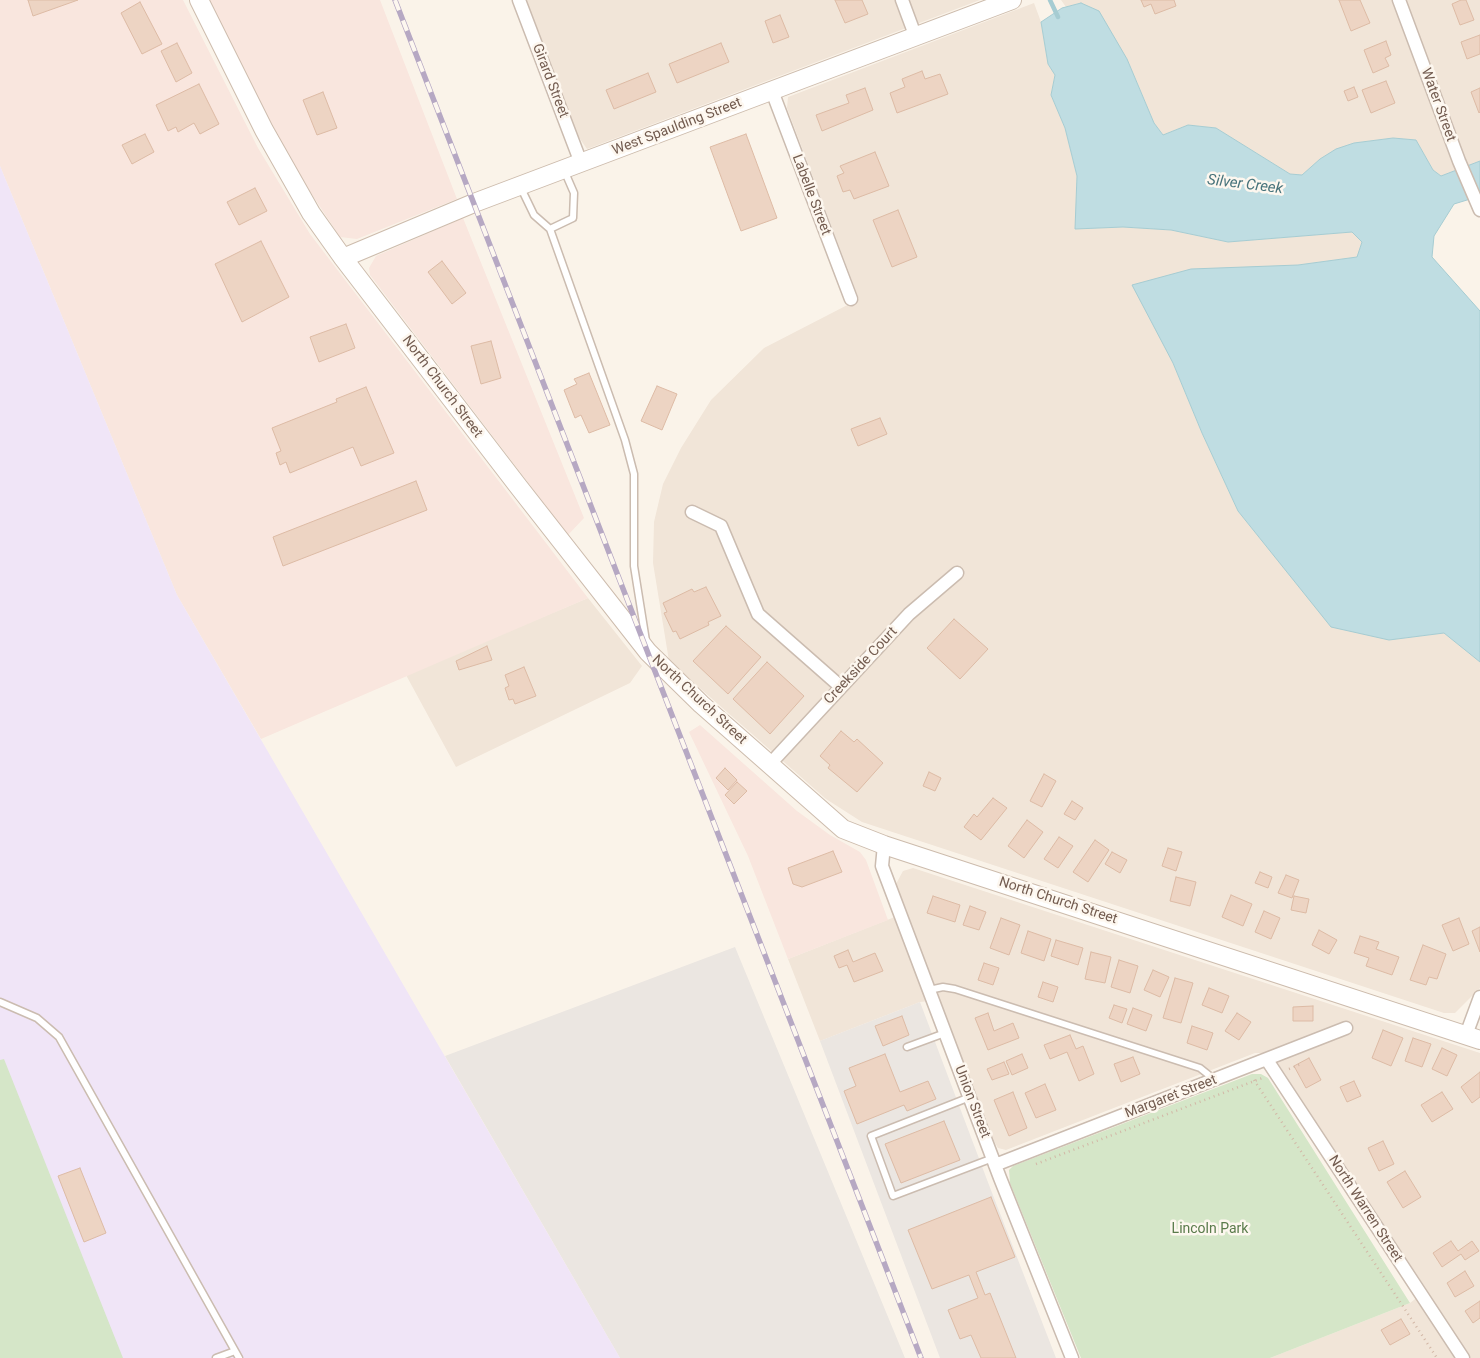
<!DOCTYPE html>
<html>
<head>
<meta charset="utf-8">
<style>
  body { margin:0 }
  canvas { display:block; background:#faf3e9 }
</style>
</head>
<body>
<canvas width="1480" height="1358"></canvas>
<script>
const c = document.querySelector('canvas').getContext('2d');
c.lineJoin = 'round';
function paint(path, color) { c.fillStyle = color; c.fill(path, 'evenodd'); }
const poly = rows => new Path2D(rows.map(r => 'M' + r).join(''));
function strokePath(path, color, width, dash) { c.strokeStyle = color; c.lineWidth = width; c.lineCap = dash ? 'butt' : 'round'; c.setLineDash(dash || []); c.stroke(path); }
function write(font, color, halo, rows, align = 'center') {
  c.font = font + ' Roboto,sans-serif'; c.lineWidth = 5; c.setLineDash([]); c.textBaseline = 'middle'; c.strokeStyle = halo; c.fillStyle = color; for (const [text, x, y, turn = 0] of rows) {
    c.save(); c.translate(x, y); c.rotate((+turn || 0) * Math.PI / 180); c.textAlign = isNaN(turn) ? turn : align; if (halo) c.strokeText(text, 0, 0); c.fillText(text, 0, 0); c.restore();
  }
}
paint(poly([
  [524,0,980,0,587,149,576,133],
  [1061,0,1480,0,1480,161,1441,176,1433,170,1416,140,1393,138,1354,143,1320,159,1302,175,1290,174,1216,128,1188,125,1163,135,1154,123,1127,59,1081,3,1066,7],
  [1034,3,1041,22,1048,64,1055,75,1051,95,1065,128,1077,176,1076,229,1123,227,1171,230,1228,242,1352,232,1362,242,1358,257,1298,265,1173,363,1202,433,1238,511,1279,561,1389,640,1444,633,1480,662,1480,988,1455,1013,1444,1013,862,822,826,799,669,661,653,563,654,522,663,484,681,448,711,400,764,348,859,299,787,108,788,97],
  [588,598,642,666,630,683,456,767,406,675],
  [913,868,1480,1053,1480,1358,1270,1358,1410,1303,1427,1290,1271,1053,1255,1053,1006,1150,998,1148,995,1143,939,1000,920,1002,820,1041,788,959,905,913,896,884,903,871]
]), '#f1e5d8');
paint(poly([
  [0,0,183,0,258,148,310,234,588,598,261,739,177,595,0,166],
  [209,0,380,0,457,199,357,239,340,237,303,181,277,134],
  [463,218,584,518,568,535,370,275,369,268,376,256],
  [700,725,797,811,830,835,860,852,866,860,888,920,788,959,748,856,689,732]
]), '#f9e6de');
paint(poly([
  [735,947,905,1358,620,1358,445,1056],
  [920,1002,989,1185,1056,1358,940,1358,820,1041]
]), '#ebe6e1');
paint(poly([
  [0,166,177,595,620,1358,0,1358]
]), '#f0e5f7');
paint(poly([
  [4,1059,123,1358,0,1358,0,1060],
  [1252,1074,1261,1074,1268,1078,1410,1303,1270,1358,1081,1358,1010,1183,1009,1170,1013,1166]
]), '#d5e6c8');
const water = poly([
  [1081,3,1099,11,1127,59,1154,123,1163,135,1188,125,1216,128,1290,174,1302,175,1320,159,1336,149,1354,143,1393,138,1416,140,1433,170,1441,176,1480,161,1480,196,1454,204,1434,236,1432,257,1480,311,1480,662,1444,633,1389,640,1331,627,1238,511,1202,433,1173,363,1132,285,1191,269,1298,265,1357,257,1362,242,1352,232,1228,242,1171,230,1123,227,1075,229,1077,176,1065,128,1051,95,1055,75,1048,64,1041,22,1062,8,1081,3]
]);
paint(water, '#bfdde2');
strokePath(water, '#a6ccd2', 1);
strokePath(poly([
  [1050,0,1058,17]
]), '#a6ccd2', 4.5);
const building = poly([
  [28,0,78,0,33,16,28,0],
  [835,0,862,0,868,14,845,23,835,0],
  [1141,0,1174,0,1176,6,1155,14,1151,4,1144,7,1141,0],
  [1339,0,1360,0,1370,23,1351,31,1339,0],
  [1461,0,1466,0,1474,20,1460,25,1452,4,1461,0],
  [140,2,162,44,142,54,121,13,140,2],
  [780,15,789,37,773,43,765,21,780,15],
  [1480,35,1480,54,1467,59,1461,42,1480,35],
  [1386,41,1391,55,1385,58,1389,66,1373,73,1364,50,1386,41],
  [177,43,192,73,176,82,161,51,177,43],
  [721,43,729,62,677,83,669,64,721,43],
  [922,71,925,79,940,74,948,94,897,113,890,93,905,87,902,79,922,71],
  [648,73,656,92,614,109,606,90,648,73],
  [1386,81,1395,103,1371,113,1362,90,1386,81],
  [199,84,219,124,200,134,194,123,178,132,176,127,168,131,156,105,199,84],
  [1354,87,1358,97,1348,101,1344,91,1354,87],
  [865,88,873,110,822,131,816,115,849,103,846,95,865,88],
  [1480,88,1480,112,1479,113,1471,92,1480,88],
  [323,92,337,128,317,135,303,100,323,92],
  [145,134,154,152,132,164,122,145,145,134],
  [746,134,777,218,741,231,710,147,746,134],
  [875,152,889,186,854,199,850,190,843,192,837,176,844,173,840,166,875,152],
  [255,188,267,211,239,225,227,202,255,188],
  [898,210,917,257,892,267,873,220,898,210],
  [261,241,289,297,242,322,215,264,261,241],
  [442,261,466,293,452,304,428,272,442,261],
  [346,324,355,348,319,362,310,337,346,324],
  [491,341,501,378,481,384,471,346,491,341],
  [589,373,610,425,589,433,581,415,575,418,564,390,577,384,574,379,589,373],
  [657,386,677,394,662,430,641,421,657,386],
  [366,387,394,453,361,466,353,447,290,473,286,462,280,465,276,453,281,451,272,428,337,402,336,399,366,387],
  [880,418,887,434,858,446,851,429,880,418],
  [416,481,427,510,283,566,273,537,416,481],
  [706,587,721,616,708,622,709,625,680,639,676,631,673,632,664,613,667,612,663,603,692,589,694,592,706,587],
  [954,619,988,649,960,679,927,648,954,619],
  [726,626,761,657,728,694,693,661,726,626],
  [487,646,492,660,459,670,456,661,487,646],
  [767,662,804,696,770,734,733,699,767,662],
  [524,667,536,696,515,704,513,699,509,700,505,688,509,686,505,675,524,667],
  [841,731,854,742,857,739,883,763,857,792,828,768,830,765,820,756,841,731],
  [725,768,737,780,728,790,716,778,725,768],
  [929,772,941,778,935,791,923,786,929,772],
  [1044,774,1056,781,1042,807,1030,801,1044,774],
  [737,782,747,791,734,804,725,795,737,782],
  [993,798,1007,808,981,840,964,827,974,814,977,817,993,798],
  [1072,801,1083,808,1075,820,1064,814,1072,801],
  [1027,820,1043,832,1024,858,1008,846,1027,820],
  [1059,837,1073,846,1058,868,1044,859,1059,837],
  [1095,840,1109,850,1088,882,1073,872,1095,840],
  [1168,848,1182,852,1176,871,1162,866,1168,848],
  [833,851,842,872,802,887,793,884,788,868,833,851],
  [1112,852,1127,860,1120,873,1105,864,1112,852],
  [1260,872,1272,877,1268,888,1255,883,1260,872],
  [1286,875,1299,880,1292,898,1278,893,1286,875],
  [1176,877,1196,882,1190,906,1170,901,1176,877],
  [1231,895,1252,904,1243,926,1222,917,1231,895],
  [933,896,960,905,955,922,927,913,933,896],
  [1294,896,1309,899,1306,913,1291,910,1294,896],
  [970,906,986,912,979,930,963,925,970,906],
  [1264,911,1280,918,1271,939,1255,932,1264,911],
  [1001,918,1020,925,1009,955,990,948,1001,918],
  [1459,918,1469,944,1453,951,1442,925,1459,918],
  [1480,927,1480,952,1472,931,1480,927],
  [1319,930,1337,940,1329,954,1312,945,1319,930],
  [1028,931,1051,939,1044,961,1021,953,1028,931],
  [1360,936,1379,942,1376,949,1399,957,1392,975,1366,966,1369,958,1354,953,1360,936],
  [1056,940,1083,948,1078,965,1051,956,1056,940],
  [1423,945,1446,954,1437,979,1429,977,1426,985,1410,980,1423,945],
  [848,950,853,962,875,953,883,971,854,982,847,965,839,968,834,956,848,950],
  [1091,952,1111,957,1105,983,1085,979,1091,952],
  [1119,960,1138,966,1130,993,1111,987,1119,960],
  [984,963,999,968,993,985,978,980,984,963],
  [1153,970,1169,977,1160,997,1144,990,1153,970],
  [1175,978,1193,983,1181,1023,1163,1018,1175,978],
  [1043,982,1058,987,1053,1002,1038,997,1043,982],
  [1209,988,1229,996,1222,1013,1202,1005,1209,988],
  [1114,1005,1127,1009,1122,1023,1109,1018,1114,1005],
  [1313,1006,1313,1021,1293,1021,1293,1007,1313,1006],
  [1133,1008,1152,1015,1146,1031,1127,1024,1133,1008],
  [988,1013,994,1031,1013,1023,1019,1038,988,1050,975,1018,988,1013],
  [1237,1013,1251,1022,1239,1040,1225,1031,1237,1013],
  [902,1016,909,1035,883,1046,875,1026,902,1016],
  [1192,1026,1213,1033,1207,1050,1187,1043,1192,1026],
  [1383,1030,1403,1038,1391,1066,1372,1058,1383,1030],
  [1070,1035,1076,1049,1083,1046,1094,1074,1079,1081,1067,1052,1050,1059,1044,1045,1070,1035],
  [1413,1038,1431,1044,1422,1067,1405,1061,1413,1038],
  [1442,1048,1457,1055,1447,1076,1432,1069,1442,1048],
  [885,1054,900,1092,928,1081,936,1099,907,1111,904,1105,857,1124,844,1091,856,1086,849,1068,885,1054],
  [1022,1054,1028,1068,1012,1075,1006,1061,1022,1054],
  [1133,1057,1140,1074,1121,1082,1114,1064,1133,1057],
  [1309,1058,1321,1080,1306,1088,1294,1066,1309,1058],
  [1004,1062,1009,1074,992,1080,987,1069,1004,1062],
  [1480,1072,1480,1097,1472,1103,1461,1087,1480,1072],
  [1354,1081,1361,1096,1347,1102,1340,1087,1354,1081],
  [1045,1084,1056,1110,1036,1118,1025,1093,1045,1084],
  [1013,1092,1027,1128,1009,1136,994,1100,1013,1092],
  [1442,1092,1453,1109,1432,1122,1421,1105,1442,1092],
  [944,1121,960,1160,901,1183,885,1144,944,1121],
  [1383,1141,1394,1164,1379,1171,1368,1148,1383,1141],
  [80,1168,106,1233,84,1242,58,1176,80,1168],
  [1405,1171,1421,1197,1403,1208,1387,1182,1405,1171],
  [991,1197,1015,1257,976,1272,985,1295,990,1293,1016,1358,981,1358,971,1335,960,1339,948,1310,978,1298,969,1275,932,1289,908,1230,991,1197],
  [1451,1241,1458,1251,1472,1241,1479,1251,1465,1260,1461,1254,1442,1267,1433,1253,1451,1241],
  [1465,1271,1474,1286,1455,1297,1447,1283,1465,1271],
  [1480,1301,1480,1318,1473,1323,1465,1311,1480,1301],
  [1401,1319,1410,1334,1390,1345,1381,1330,1401,1319]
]);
paint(building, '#edd4c3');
strokePath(building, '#ddbba5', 1);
const lane = poly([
  [520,186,534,215,550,229,625,440,634,474,634,566,646,641],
  [550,229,573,218,574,193,564,170],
  [929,990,943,987,955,989,1200,1068,1215,1080],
  [0,1002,37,1018,59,1037,239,1358],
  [907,1047,945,1033],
  [970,1097,871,1136,893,1196,993,1158],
  [216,1358,235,1351]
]);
const street = poly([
  [519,0,581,163],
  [902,0,915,35],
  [1399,0,1459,161,1480,210],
  [772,91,851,299],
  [692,512,721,526,758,614,841,687],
  [770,764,909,614,957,573],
  [884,845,882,866,1000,1178,1072,1358],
  [1466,1035,1480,997],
  [1267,1060,1463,1358],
  [995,1165,1346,1028]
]);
const secondary = poly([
  [199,0,264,130,311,213,343,258,518,486,648,652,701,704,843,829,884,845,1480,1040],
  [343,258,474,203,1012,0]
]);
strokePath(lane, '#cbbcb0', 9);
strokePath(street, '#cbbcb0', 15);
strokePath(secondary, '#cdbcad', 20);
strokePath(poly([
  [1289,1069,1301,1064],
  [1254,1080,1437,1358],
  [1036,1164,1265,1077]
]), '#d2b7a6', 2.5, [1, 4]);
strokePath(lane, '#fff', 6);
strokePath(street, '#fff', 12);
strokePath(secondary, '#fff', 18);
const rail = poly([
  [395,0,921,1358]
]);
strokePath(rail, '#b6a8c3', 5.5);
strokePath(rail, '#fdf7ef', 4, [11]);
write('14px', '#725b4f', '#fdf7ef', [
  ["Girard Street",550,81,69],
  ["Water Street",1438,105,70],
  ["West Spaulding Street",677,127,-21],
  ["Labelle Street",811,195,69],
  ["North Church Street",442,387,53],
  ["Creekside Court",861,666,-47],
  ["North Church Street",699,700,43],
  ["North Church Street",1058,901,18],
  ["Margaret Street",1171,1097,-21],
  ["Union Street",972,1102,69],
  ["North Warren Street",1365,1209,57]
]);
write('14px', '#5a7b4b', '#fdf7ef', [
  ["Lincoln Park",1210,1229]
]);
write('italic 15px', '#47737b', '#fdf7ef', [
  ["Silver Creek",1245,185,7]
]);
</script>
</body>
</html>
